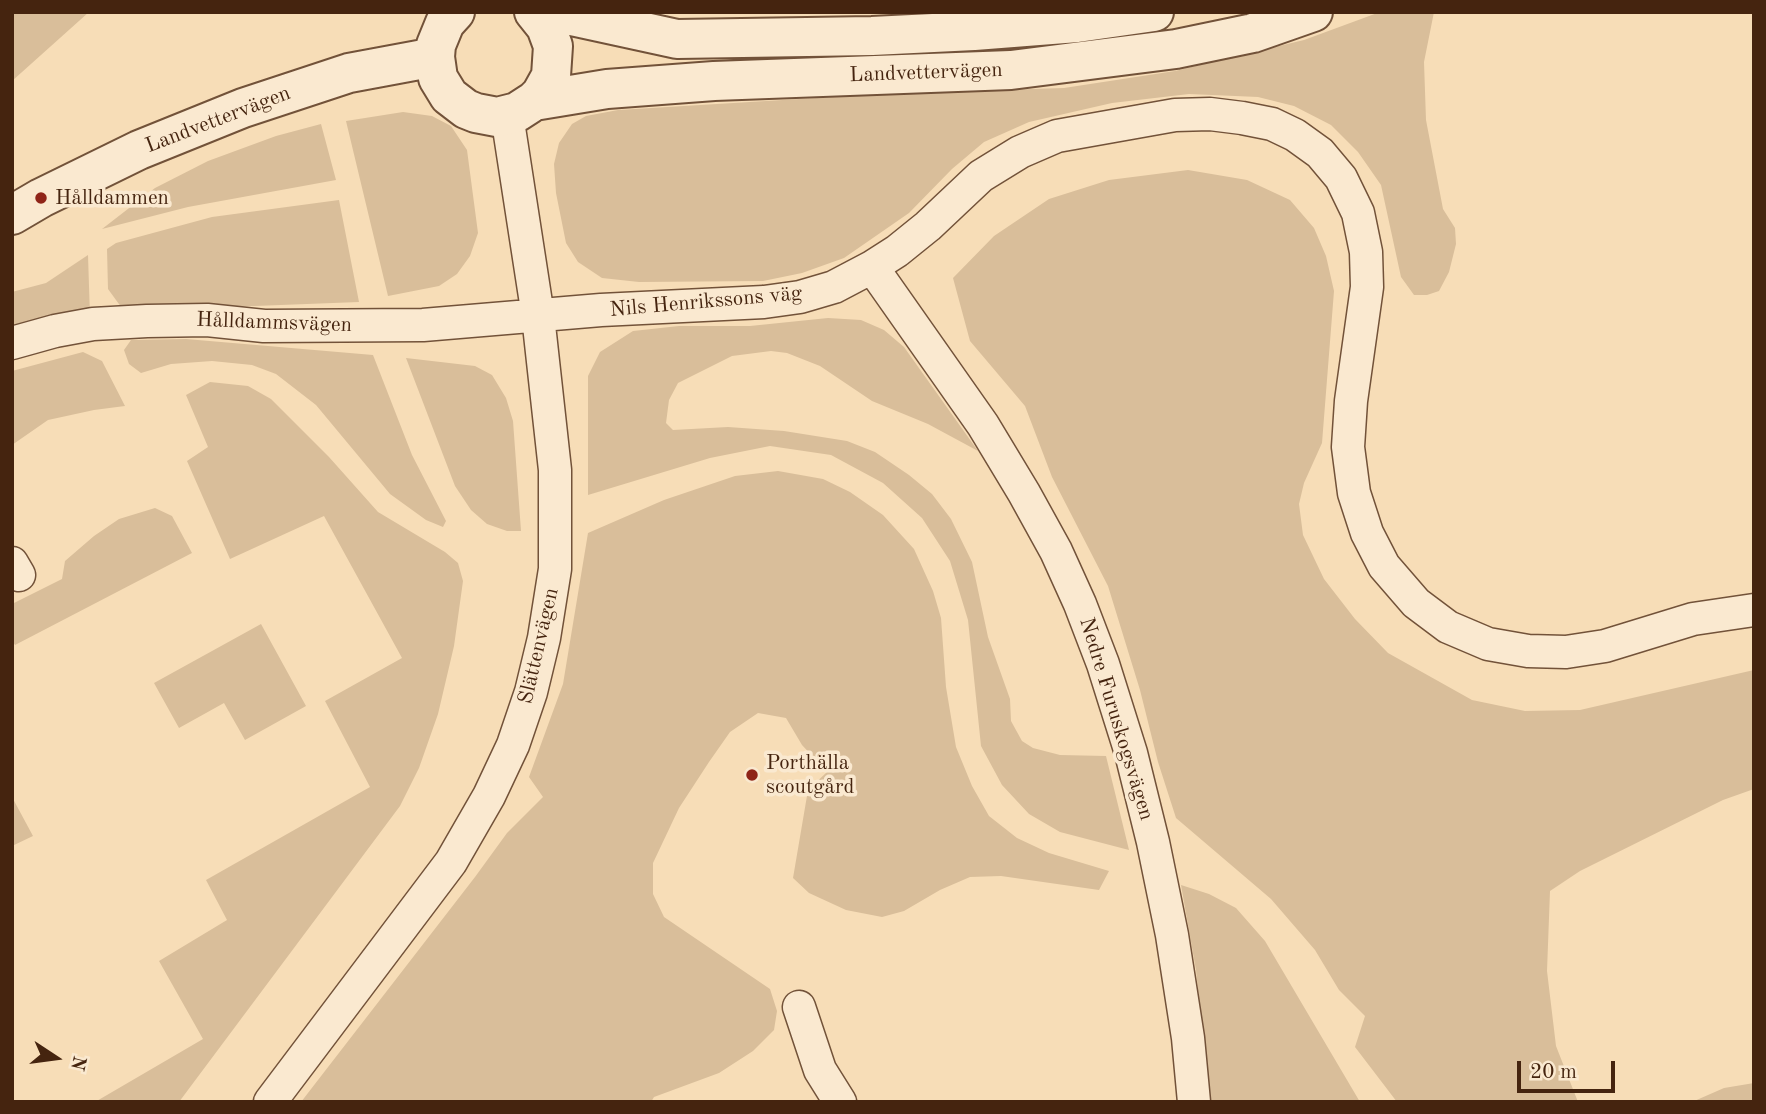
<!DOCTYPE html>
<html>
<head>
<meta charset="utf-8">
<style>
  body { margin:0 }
  #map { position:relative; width:1766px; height:1114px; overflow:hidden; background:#f7ddb7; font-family:"Old Standard TT",serif }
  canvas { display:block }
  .frame { position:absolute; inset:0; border:14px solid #45240f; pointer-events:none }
  .north { position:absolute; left:21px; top:1023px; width:70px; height:70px; -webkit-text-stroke:5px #fae9d0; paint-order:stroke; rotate:103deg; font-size:19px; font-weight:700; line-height:28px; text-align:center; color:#45240f }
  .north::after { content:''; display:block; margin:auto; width:24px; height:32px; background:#45240f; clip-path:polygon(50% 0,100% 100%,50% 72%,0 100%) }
  .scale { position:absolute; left:1517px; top:1061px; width:98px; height:32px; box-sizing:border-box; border:4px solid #45240f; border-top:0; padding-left:9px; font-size:21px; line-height:24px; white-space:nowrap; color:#45240f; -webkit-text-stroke:5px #fae9d0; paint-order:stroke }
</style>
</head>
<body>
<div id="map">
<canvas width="1766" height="1114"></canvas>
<div class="frame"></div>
<div class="north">N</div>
<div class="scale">20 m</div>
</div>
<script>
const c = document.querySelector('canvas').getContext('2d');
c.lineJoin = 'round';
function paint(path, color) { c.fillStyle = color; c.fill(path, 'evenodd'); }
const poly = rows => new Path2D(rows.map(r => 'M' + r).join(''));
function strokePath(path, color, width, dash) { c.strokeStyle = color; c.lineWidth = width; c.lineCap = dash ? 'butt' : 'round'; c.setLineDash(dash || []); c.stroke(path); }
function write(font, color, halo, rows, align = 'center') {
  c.font = font + ' "Old Standard TT",serif'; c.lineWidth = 7; c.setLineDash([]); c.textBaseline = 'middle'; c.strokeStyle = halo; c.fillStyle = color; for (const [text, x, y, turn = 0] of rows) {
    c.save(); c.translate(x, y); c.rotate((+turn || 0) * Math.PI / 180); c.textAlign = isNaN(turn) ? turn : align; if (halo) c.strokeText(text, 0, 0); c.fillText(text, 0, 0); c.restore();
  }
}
paint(poly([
  [12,12,89,12,12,81],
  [1380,12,1434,12,1424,62,1426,120,1443,209,1455,228,1456,244,1449,272,1439,291,1427,295,1414,295,1401,277,1381,185,1358,152,1331,125,1294,106,1258,97,1189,94,1112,103,1029,122,984,142,952,169,909,213,844,258,802,273,763,281,639,282,602,278,578,262,566,243,556,193,554,164,559,143,572,124,586,116,618,110,898,93,1064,88,1175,71,1304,40],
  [403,112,432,116,451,126,467,150,478,233,470,256,457,274,439,286,388,296,346,121],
  [321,124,336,180,188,207,102,229,155,188,208,161,276,136],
  [1188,170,1247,180,1290,200,1314,228,1326,256,1334,291,1322,443,1304,483,1299,504,1303,535,1324,579,1355,619,1388,653,1472,700,1525,711,1580,710,1754,670,1754,789,1723,800,1580,871,1550,891,1547,971,1556,1046,1578,1102,1397,1102,1355,1047,1365,1016,1339,990,1315,950,1271,899,1176,818,1158,762,1140,690,1108,586,1052,477,1025,406,970,341,953,278,994,236,1049,199,1109,180],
  [339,200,359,302,124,311,108,289,107,249,116,243,212,217],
  [88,255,90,317,12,331,12,292,46,283],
  [828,318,861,320,884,330,904,347,978,451,928,424,872,401,820,366,787,353,771,351,732,356,678,383,669,400,666,423,673,430,728,427,784,431,847,441,875,452,909,475,932,494,951,519,972,562,988,637,1010,699,1011,721,1022,741,1033,748,1060,755,1106,756,1129,850,1060,832,1029,814,1002,785,981,746,968,620,950,561,922,518,883,483,831,455,770,446,710,458,588,495,588,376,600,352,633,331,679,326,750,326],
  [186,339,373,355,412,455,446,521,443,527,426,520,390,494,316,405,276,374,252,365,212,361,171,364,141,373,129,364,124,350,131,340],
  [83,352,102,361,125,406,94,410,48,420,12,445,12,371],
  [406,358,475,366,492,375,506,398,513,421,521,531,507,531,487,524,471,510,455,486],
  [210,382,248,386,271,399,329,457,378,512,445,552,458,563,463,581,454,646,438,714,419,768,400,806,179,1102,95,1102,203,1039,159,961,227,920,206,880,370,787,325,701,402,658,324,516,230,559,187,461,208,447,186,395],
  [778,471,823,479,850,492,883,515,914,549,933,591,941,618,946,687,956,747,972,786,989,816,1017,838,1049,853,1109,871,1099,890,1001,876,970,877,940,890,904,911,882,917,846,910,809,893,793,878,808,790,827,772,802,745,786,718,758,713,730,732,709,762,679,808,653,863,653,894,664,917,770,989,777,1011,774,1030,753,1051,719,1073,654,1097,651,1102,301,1102,475,877,507,833,543,797,529,777,563,684,588,533,664,500,735,476],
  [155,508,172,516,192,553,15,645,12,640,12,604,62,579,65,561,94,536,119,519],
  [261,624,306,706,245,740,224,703,179,728,154,683],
  [12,797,33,836,12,846],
  [1181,885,1209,894,1236,908,1265,941,1360,1102,1209,1102,1196,970],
  [1754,1083,1754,1102,1692,1102,1724,1088]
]), '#d9be9a');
const minor = poly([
  [872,267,983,425,1024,493,1056,551,1080,604,1103,664,1131,753,1153,842,1172,935,1188,1038,1194,1102],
  [12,343,55,331,93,324,147,321,207,320,264,326,423,325,601,310,764,302,800,297,834,287,872,267,897,251,928,226,981,176,1020,152,1057,136,1175,115,1210,114,1242,118,1272,124,1295,135,1320,153,1341,178,1358,213,1366,252,1367,287,1351,401,1348,447,1354,493,1367,533,1384,566,1416,603,1448,627,1488,644,1528,651,1566,652,1605,646,1693,619,1754,610],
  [12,563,19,575],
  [799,1007,820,1070,840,1102],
  [270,1102,451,862,489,796,513,745,531,692,544,638,555,569,555,470,538,316,507,115]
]);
const tertiary = poly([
  [455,12,445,23,436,45,435,57,438,78,449,96,466,109,476,113,497,117,517,112,534,101,541,94,551,76,553,46,546,27,534,12],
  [553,12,677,39,872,36,974,31,1077,23,1154,12],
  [534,101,607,89,714,81,1011,70,1176,49,1253,33,1313,12],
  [12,215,41,198,139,150,243,108,349,73,435,57]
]);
strokePath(minor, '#725239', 35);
strokePath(tertiary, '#725239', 42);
strokePath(minor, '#fae9d0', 32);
strokePath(tertiary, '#fae9d0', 38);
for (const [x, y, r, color] of [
  [41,198,7,"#8f2418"],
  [752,775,7,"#8f2418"]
]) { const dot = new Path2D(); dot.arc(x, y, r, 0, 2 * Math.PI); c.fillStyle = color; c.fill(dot); strokePath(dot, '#fae9d0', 2.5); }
write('21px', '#45240f', '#fae9d0', [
  ["Landvettervägen",926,73,-2],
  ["Landvettervägen",218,120,-21],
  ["Nils Henrikssons väg",706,302,-5],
  ["Hålldammsvägen",274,323,2],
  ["Slättenvägen",539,646,-77],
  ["Nedre Furuskogsvägen",1116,719,73]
]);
write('21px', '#45240f', '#fae9d0', [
  ["Hålldammen",55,198],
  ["Porthälla",766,763],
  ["scoutgård",766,787]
], 'left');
</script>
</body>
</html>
